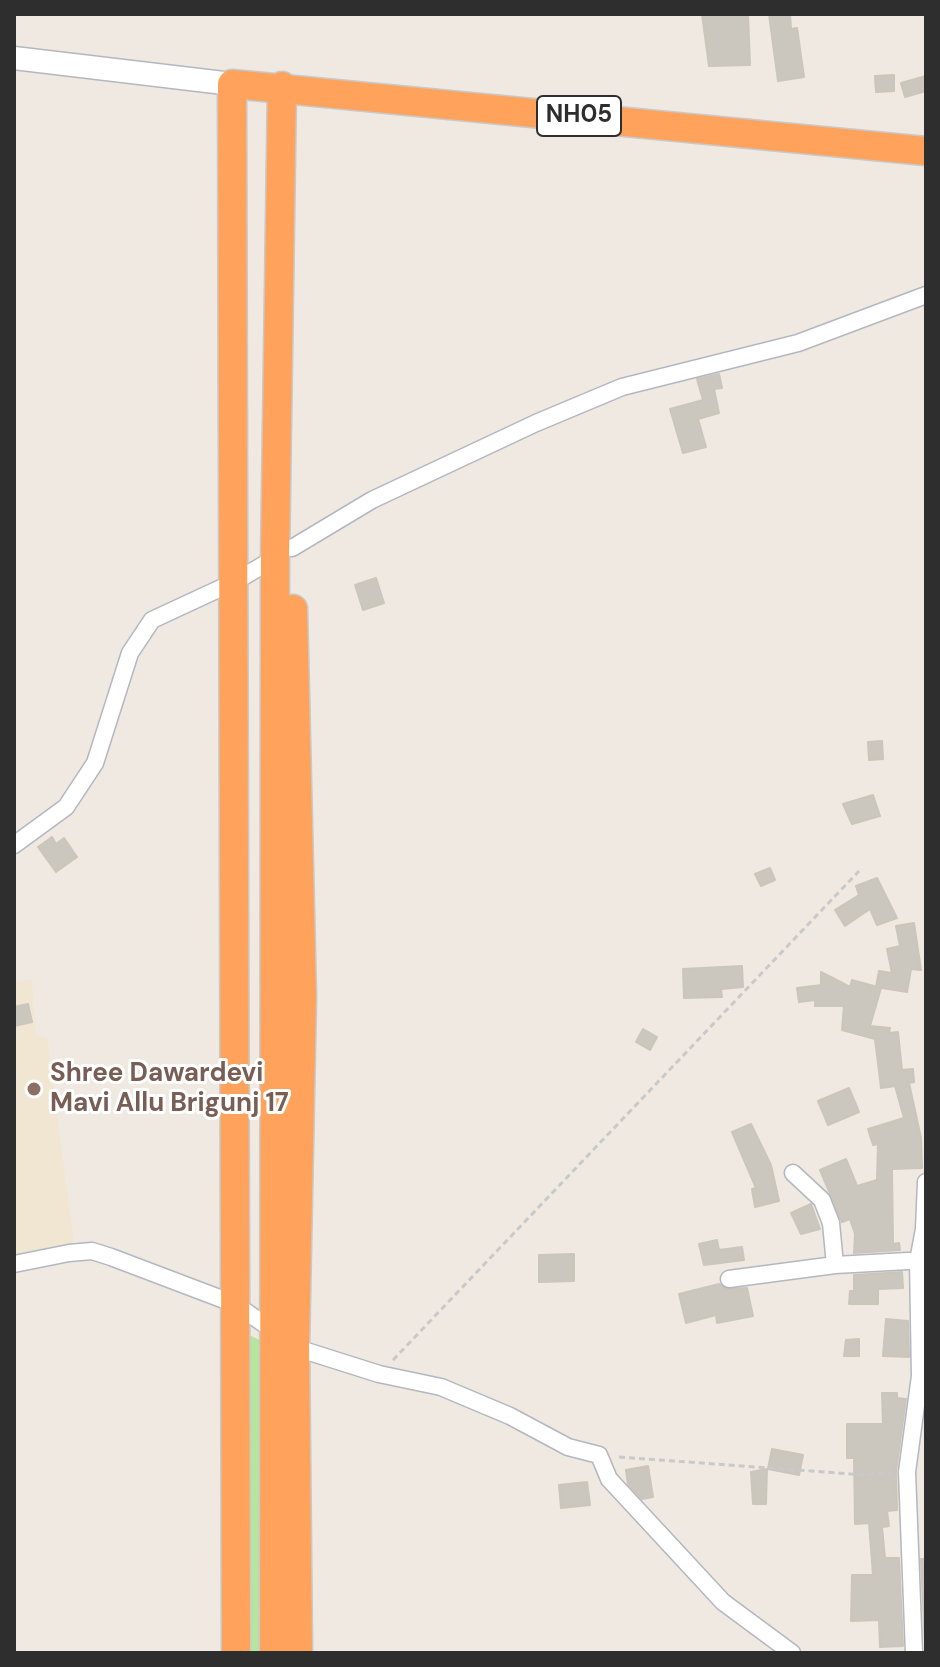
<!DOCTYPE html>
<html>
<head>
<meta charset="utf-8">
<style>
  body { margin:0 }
  #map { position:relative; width:940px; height:1667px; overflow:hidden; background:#efe9e1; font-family:"DM Sans",sans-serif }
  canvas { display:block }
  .frame { position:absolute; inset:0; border:16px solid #2e2e2e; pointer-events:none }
</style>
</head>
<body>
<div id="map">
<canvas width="940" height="1667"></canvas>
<div class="frame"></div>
</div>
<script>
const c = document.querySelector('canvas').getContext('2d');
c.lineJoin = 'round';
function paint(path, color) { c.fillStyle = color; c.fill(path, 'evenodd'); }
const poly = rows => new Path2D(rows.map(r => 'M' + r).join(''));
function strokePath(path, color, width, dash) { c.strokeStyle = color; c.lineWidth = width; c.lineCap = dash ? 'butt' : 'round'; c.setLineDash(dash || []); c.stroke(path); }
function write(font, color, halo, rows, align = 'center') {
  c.font = font + ' "DM Sans",sans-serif'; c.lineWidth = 6; c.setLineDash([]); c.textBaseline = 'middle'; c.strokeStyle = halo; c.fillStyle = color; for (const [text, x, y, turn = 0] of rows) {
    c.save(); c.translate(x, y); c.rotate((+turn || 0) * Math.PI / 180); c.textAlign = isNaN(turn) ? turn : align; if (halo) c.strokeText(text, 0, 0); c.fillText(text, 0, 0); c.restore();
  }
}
paint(poly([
  [32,980,36,1037,47,1038,74,1243,14,1257,14,982]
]), '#f0e6d1');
paint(poly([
  [251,1336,262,1341,263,1653,247,1653,245,1338]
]), '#b6e59e');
const building = poly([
  [702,14,748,14,750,65,709,66,702,14],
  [769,14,790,14,791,29,797,28,804,77,778,81,769,14],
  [894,75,894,91,876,92,875,76,894,75],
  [926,76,926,91,905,97,901,83,926,76],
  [719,374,722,388,714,389,719,413,698,419,706,447,683,453,670,409,703,400,697,379,719,374],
  [376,578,384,603,363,610,355,585,376,578],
  [882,741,883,759,869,760,868,742,882,741],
  [873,795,880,816,852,824,843,804,873,795],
  [52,837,56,844,64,838,77,857,56,872,38,847,52,837],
  [770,868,775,880,761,886,755,874,770,868],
  [877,878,897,918,877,925,870,909,845,926,835,910,859,895,856,886,877,878],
  [914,923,921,970,911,969,907,992,876,987,879,971,892,973,887,949,900,946,896,926,914,923],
  [742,966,743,987,721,989,722,997,684,998,683,969,742,966],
  [821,972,850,987,852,980,881,988,870,1026,890,1028,889,1033,898,1032,902,1070,913,1069,914,1082,909,1083,921,1138,922,1168,892,1169,893,1244,899,1243,900,1250,854,1253,855,1234,850,1219,842,1222,820,1170,846,1159,857,1186,877,1180,878,1144,873,1145,868,1129,904,1118,895,1086,881,1088,875,1039,842,1030,844,1006,815,1006,815,1000,799,1002,797,988,821,985,821,972],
  [28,1004,32,1022,14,1026,14,1007,28,1004],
  [643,1029,657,1037,650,1050,636,1042,643,1029],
  [849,1088,859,1112,828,1125,818,1101,849,1088],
  [751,1124,771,1165,779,1201,755,1207,752,1189,756,1188,732,1132,751,1124],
  [811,1204,820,1229,801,1234,791,1213,811,1204],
  [717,1240,719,1250,742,1247,744,1260,704,1265,699,1244,717,1240],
  [574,1254,574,1281,539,1282,539,1255,574,1254],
  [902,1272,903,1288,878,1289,878,1304,849,1304,850,1291,854,1291,854,1275,902,1272],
  [719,1284,726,1289,747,1288,753,1316,717,1323,716,1315,686,1323,679,1294,719,1284],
  [886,1319,908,1321,909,1357,883,1356,886,1319],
  [859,1339,859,1356,844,1356,846,1340,859,1339],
  [882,1393,897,1393,897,1398,906,1399,896,1471,897,1510,887,1511,889,1526,882,1527,885,1558,899,1558,903,1646,880,1647,879,1620,851,1621,852,1575,873,1575,869,1523,855,1524,854,1458,847,1458,847,1424,883,1424,882,1393],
  [772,1449,803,1455,799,1475,768,1469,772,1449],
  [648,1466,653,1497,642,1499,628,1484,626,1470,648,1466],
  [767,1469,766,1504,753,1504,751,1472,767,1469],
  [587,1482,590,1505,561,1508,559,1485,587,1482],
  [921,1559,926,1559,926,1645,925,1645,921,1559]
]);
paint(building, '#cbc7bf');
strokePath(building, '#cbc5ba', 2);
const street = poly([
  [292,548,372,500,536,423,622,387,798,343,926,295],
  [14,845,66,807,95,763,130,653,152,620,236,581,275,558],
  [793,1173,822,1200,831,1223,835,1265],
  [14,1264,69,1253,92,1251,111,1257,235,1304,300,1349,379,1374,441,1387,510,1416,568,1447,599,1455,609,1479,723,1602,792,1653],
  [729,1279,835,1265,926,1260],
  [914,1653,907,1472,920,1376,918,1261,924,1229,926,1182]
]);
const secondary = poly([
  [14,58,232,84]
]);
const highway = poly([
  [293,609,302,996,295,1346,298,1653],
  [236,1653,232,84,926,151],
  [274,1653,275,558,282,86]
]);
strokePath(street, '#b4b7c1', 19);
strokePath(secondary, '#b4b7c1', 25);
strokePath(highway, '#c9c9c9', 31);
strokePath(poly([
  [393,1360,859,871],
  [619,1457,865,1475,891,1473]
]), '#c9c9c9', 3, [6, 4]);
strokePath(street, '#fff', 16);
strokePath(secondary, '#fff', 22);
strokePath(highway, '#ffa35c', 28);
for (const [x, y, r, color] of [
  [34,1089,8,"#8d6e63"]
]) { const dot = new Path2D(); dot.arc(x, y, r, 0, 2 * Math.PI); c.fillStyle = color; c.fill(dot); strokePath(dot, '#fff', 3); }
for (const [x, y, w] of [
  [579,116,84]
]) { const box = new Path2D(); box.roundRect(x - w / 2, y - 20, w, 40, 6); c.fillStyle = '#fff'; c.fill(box); strokePath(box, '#2e2e2e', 2); }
write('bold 24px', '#2e2e2e', null, [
  ["NH05",579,116]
]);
write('bold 26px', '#785e54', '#fff', [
  ["Shree Dawardevi",50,1074],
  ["Mavi Allu Brigunj 17",50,1104]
], 'left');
</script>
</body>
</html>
